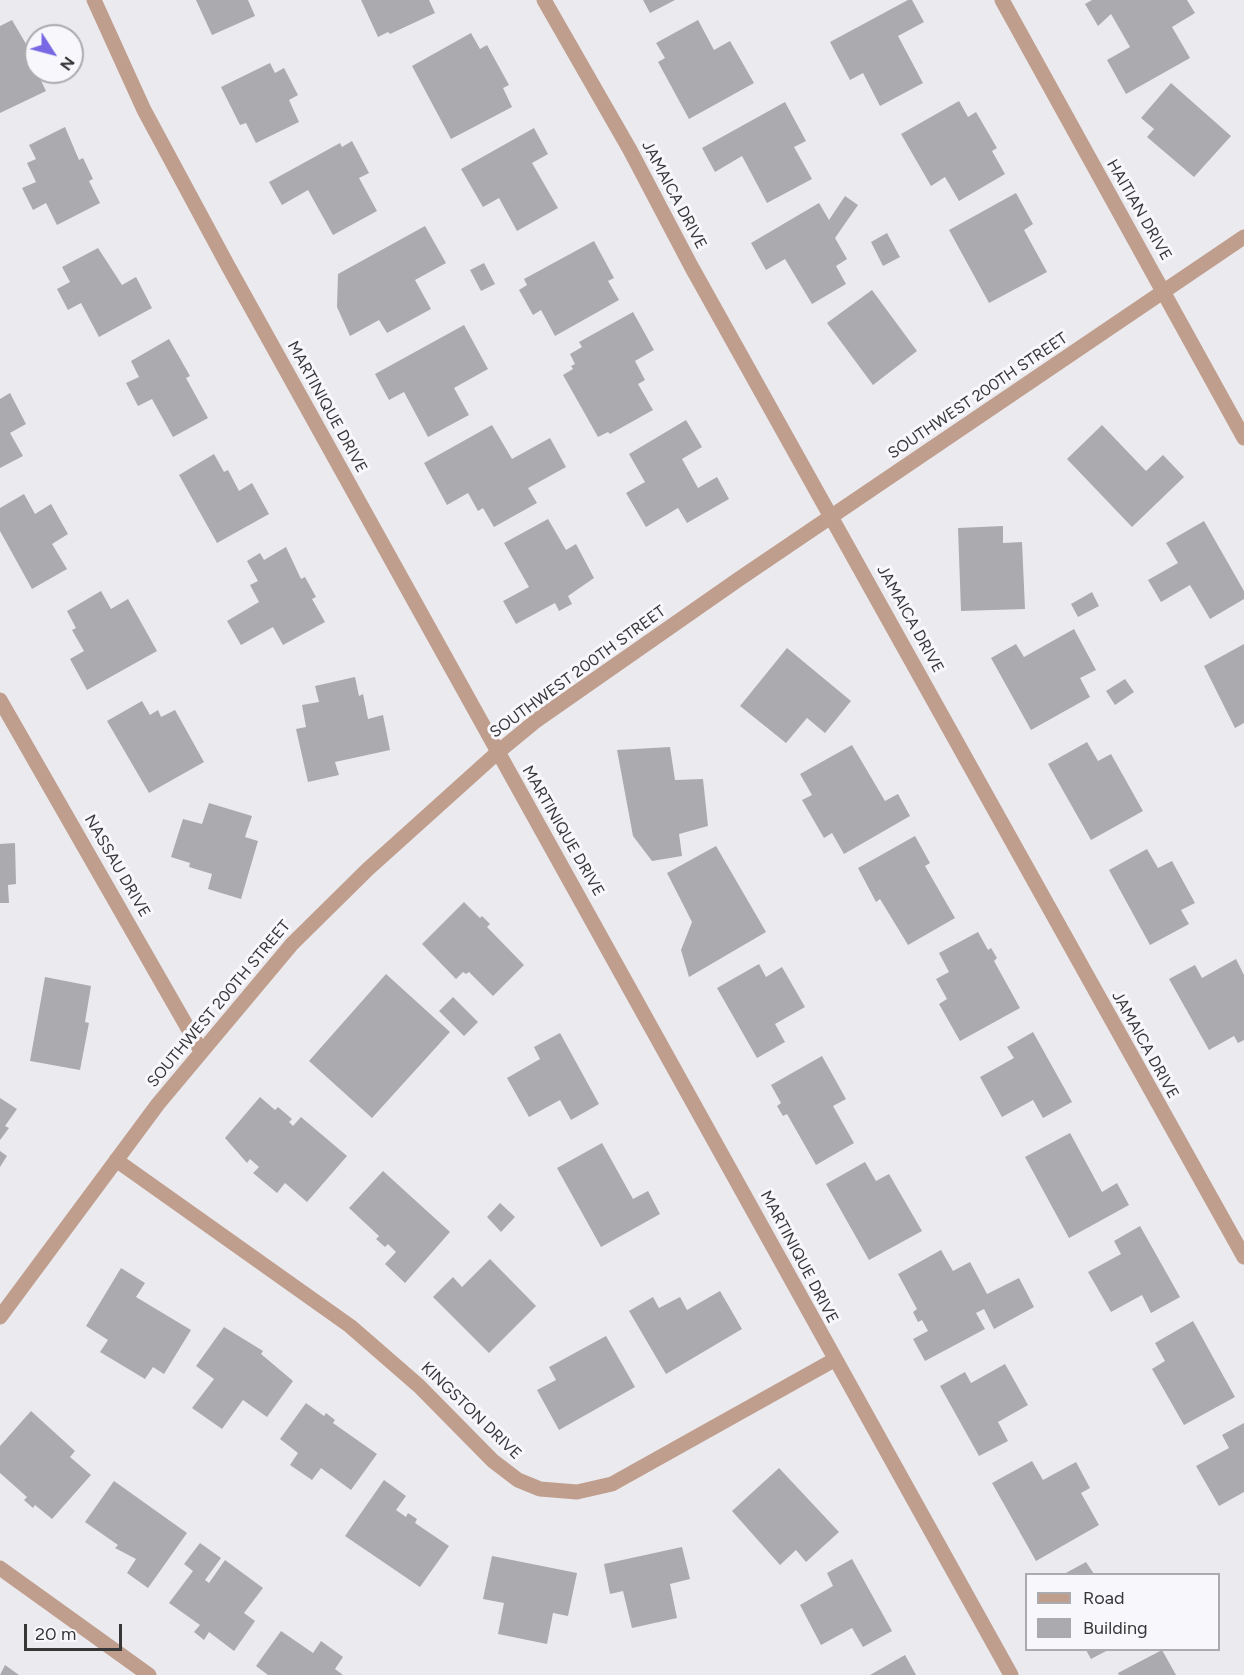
<!DOCTYPE html>
<html>
<head>
<meta charset="utf-8">
<style>
  body { margin:0 }
  #map { position:relative; width:1244px; height:1675px; overflow:hidden; background:#ebeaef; font-family:Figtree,sans-serif }
  canvas { display:block }
  .legend { position:absolute; left:1025px; top:1573px; width:195px; height:78px; box-sizing:border-box; background:#f8f8fc; border:2px solid #ababae; margin:0; padding:8px 10px; list-style:none; font-size:18px; color:#373738 }
  .legend li { display:flex; align-items:center; gap:12px; height:30px }
  .legend b { width:30px; border:2px solid #ababae }
  .north { position:absolute; left:24px; top:24px; width:60px; height:60px; box-sizing:border-box; background:#f8f8fc; border:2px solid #ababae; border-radius:50%; rotate:126deg; font-size:16px; font-weight:700; line-height:24px; text-align:center; color:#373738 }
  .north::after { content:''; display:block; margin:auto; width:21px; height:27px; background:#7868e3; clip-path:polygon(50% 0,100% 100%,50% 72%,0 100%) }
  .scale { position:absolute; left:24px; top:1624px; width:98px; height:27px; box-sizing:border-box; border:3px solid #373738; border-top:0; padding-left:8px; font-size:18px; line-height:21px; white-space:nowrap; color:#373738; -webkit-text-stroke:4px #f8f8fc; paint-order:stroke }
</style>
</head>
<body>
<div id="map">
<canvas width="1244" height="1675"></canvas>
<ul class="legend">
<li><b style="height:8px;background:#c09e8d"></b>Road</li>
<li><b style="height:16px;background:#ababaf"></b>Building</li>
</ul>
<div class="north">N</div>
<div class="scale">20 m</div>
</div>
<script>
const c = document.querySelector('canvas').getContext('2d');
c.lineJoin = 'round';
function paint(path, color) { c.fillStyle = color; c.fill(path, 'evenodd'); }
const poly = rows => new Path2D(rows.map(r => 'M' + r).join(''));
function strokePath(path, color, width, dash) { c.strokeStyle = color; c.lineWidth = width; c.lineCap = dash ? 'butt' : 'round'; c.setLineDash(dash || []); c.stroke(path); }
function write(font, color, halo, rows, align = 'center') {
  c.font = font + ' Figtree,sans-serif'; c.lineWidth = 6; c.setLineDash([]); c.textBaseline = 'middle'; c.strokeStyle = halo; c.fillStyle = color; for (const [text, x, y, turn = 0] of rows) {
    c.save(); c.translate(x, y); c.rotate((+turn || 0) * Math.PI / 180); c.textAlign = isNaN(turn) ? turn : align; if (halo) c.strokeText(text, 0, 0); c.fillText(text, 0, 0); c.restore();
  }
}
paint(poly([
  [196,0,248,0,255,16,212,35],
  [361,0,429,0,435,13,390,34,388,32,378,37],
  [643,0,675,0,650,13],
  [908,0,912,0,924,22,898,36,923,83,880,106,863,73,850,80,830,42],
  [1092,0,1187,0,1195,13,1172,27,1190,58,1126,94,1107,60,1130,47,1111,14,1098,26,1085,4],
  [12,20,36,61,32,62,46,91,0,113,0,26],
  [698,20,714,50,730,41,754,83,689,119,658,62,665,58,656,43],
  [471,33,480,49,487,45,509,85,503,88,512,107,451,139,412,66],
  [270,63,275,73,284,68,298,95,289,100,299,122,256,143,246,123,240,125,221,87],
  [1171,83,1231,136,1194,177,1147,137,1154,129,1141,118],
  [959,101,968,117,976,112,997,148,992,151,1005,174,959,201,945,177,931,186,901,134],
  [785,102,806,141,794,147,812,179,767,203,742,156,715,172,702,148],
  [65,127,79,160,83,158,93,179,89,181,100,203,57,225,46,203,33,210,22,188,36,182,27,163,36,159,29,145],
  [534,128,548,154,532,163,558,208,517,231,499,198,483,207,461,169],
  [352,141,369,173,359,178,377,211,333,235,308,190,282,205,269,182,340,143,342,147],
  [1016,193,1033,224,1024,230,1047,272,989,303,949,230],
  [845,196,858,205,835,238,847,259,836,266,846,284,812,304,785,259,766,270,751,243,819,203,829,220],
  [425,226,446,263,415,280,431,309,387,333,379,320,350,336,337,307,338,274],
  [887,233,900,257,883,266,871,242],
  [594,241,614,278,608,281,619,300,555,336,541,310,533,315,519,290,527,285,524,279],
  [98,248,122,285,136,277,152,308,99,337,81,303,68,310,57,289,70,282,62,267],
  [484,263,495,284,481,291,470,270],
  [872,290,917,351,873,385,827,323],
  [633,312,654,350,635,361,645,380,638,384,653,410,610,434,608,432,598,437,563,375,573,369,571,366,575,364,570,354,582,347,579,342],
  [464,325,488,369,454,388,469,415,428,437,404,392,389,400,375,374],
  [169,339,190,376,186,378,208,418,173,437,152,399,138,406,126,383,139,377,131,361],
  [10,393,26,424,10,433,23,456,0,468,0,399],
  [686,420,702,447,682,459,698,488,717,477,729,499,687,523,678,508,646,527,626,493,645,482,629,454],
  [492,425,512,459,550,438,566,467,528,488,537,503,494,527,483,508,478,511,468,493,447,505,424,463],
  [1102,425,1146,471,1163,455,1184,477,1132,527,1067,459],
  [214,454,224,472,228,470,239,491,252,483,269,514,217,543,179,475],
  [24,494,35,514,51,504,68,534,52,544,67,569,32,589,0,531,0,508],
  [548,519,566,550,576,544,594,578,568,596,572,604,559,611,555,603,516,624,503,601,529,587,504,543],
  [1204,521,1244,591,1244,599,1210,619,1190,585,1161,602,1148,580,1178,563,1166,543],
  [1003,526,1003,543,1022,542,1025,609,961,611,958,528],
  [286,547,301,579,305,577,316,597,312,599,325,622,283,645,273,627,241,645,227,621,259,602,250,585,258,581,247,561,260,553,264,560],
  [101,591,111,609,128,599,157,651,87,690,70,659,84,651,72,630,76,628,67,611],
  [1092,592,1099,606,1078,617,1071,604],
  [1074,629,1096,670,1080,678,1090,697,1031,730,991,658,1016,644,1024,657],
  [1244,644,1244,723,1235,728,1204,666],
  [787,648,851,701,825,733,807,718,786,743,740,706],
  [355,677,359,696,363,694,368,719,383,715,390,750,335,762,339,775,308,782,296,729,306,727,302,705,319,702,315,686],
  [1125,679,1134,692,1115,705,1106,691],
  [142,701,150,715,158,710,161,717,175,710,204,762,149,793,107,721],
  [1087,742,1098,761,1111,754,1143,811,1091,840,1048,764],
  [852,745,885,801,898,794,910,816,844,854,832,833,824,838,802,800,812,795,800,774],
  [670,747,675,780,703,779,708,826,679,834,682,856,652,861,633,836,617,750],
  [209,803,252,816,245,837,258,841,241,899,208,889,212,874,189,867,190,863,171,857,183,819,202,824],
  [915,836,930,863,925,866,955,918,908,945,880,899,876,902,858,868],
  [15,843,16,884,8,885,9,903,0,903,0,844],
  [716,846,766,932,689,977,681,950,692,922,667,873],
  [1147,849,1158,868,1172,861,1195,903,1181,910,1189,924,1150,945,1109,870],
  [464,902,480,918,482,916,490,924,487,927,524,965,493,996,469,972,466,974,463,972,456,979,422,944],
  [978,932,988,950,991,948,997,958,994,961,1020,1008,960,1041,939,1004,947,999,936,979,949,972,939,953],
  [1236,959,1244,975,1244,1040,1238,1043,1234,1036,1209,1050,1169,979,1195,965,1202,978],
  [759,964,766,977,782,967,805,1007,775,1024,785,1042,757,1058,717,988],
  [386,974,450,1032,372,1118,309,1061],
  [45,977,91,986,85,1022,89,1023,80,1070,30,1061],
  [453,997,478,1022,464,1036,439,1011],
  [1033,1032,1072,1102,1043,1118,1033,1100,1002,1117,980,1077,1014,1058,1007,1047],
  [560,1033,599,1104,571,1120,560,1100,529,1117,507,1078,540,1059,534,1047],
  [822,1056,846,1099,833,1106,854,1143,816,1165,787,1114,783,1116,777,1106,781,1103,771,1085],
  [260,1097,275,1110,278,1107,292,1119,289,1122,293,1126,301,1117,347,1156,307,1202,285,1183,277,1193,253,1173,259,1167,250,1159,247,1163,225,1138],
  [0,1098,17,1109,5,1126,9,1128,0,1140],
  [1070,1133,1102,1192,1117,1183,1129,1205,1069,1238,1025,1157],
  [602,1143,633,1199,648,1191,660,1214,601,1247,557,1168],
  [0,1151,7,1156,0,1167],
  [865,1162,876,1181,889,1174,922,1231,869,1260,826,1184],
  [383,1171,450,1232,405,1283,385,1264,396,1252,388,1244,385,1247,376,1239,379,1236,349,1208],
  [500,1203,515,1217,501,1232,487,1217],
  [1140,1226,1180,1297,1151,1313,1142,1295,1111,1312,1088,1272,1121,1254,1114,1241],
  [941,1250,953,1271,970,1262,987,1294,1019,1278,1034,1307,994,1329,984,1309,976,1313,985,1329,925,1361,913,1339,928,1331,922,1320,918,1322,913,1312,917,1309,898,1274],
  [490,1259,536,1306,489,1353,433,1297,453,1277,462,1287],
  [121,1268,145,1283,136,1297,191,1330,164,1374,153,1367,145,1379,100,1352,108,1340,86,1326],
  [720,1291,742,1329,666,1374,629,1311,653,1297,659,1308,680,1297,687,1310],
  [1193,1321,1235,1397,1184,1425,1152,1369,1165,1361,1155,1343],
  [224,1327,263,1351,261,1354,293,1381,267,1417,243,1400,222,1429,192,1408,214,1379,196,1366],
  [606,1336,635,1387,559,1430,537,1390,556,1380,549,1367],
  [1005,1364,1028,1405,998,1422,1008,1441,979,1456,940,1386,965,1372,971,1383],
  [306,1403,324,1416,326,1413,335,1420,333,1423,377,1454,351,1490,321,1468,312,1480,290,1465,298,1453,280,1439],
  [31,1411,75,1451,70,1457,91,1475,52,1519,35,1505,33,1508,24,1500,27,1497,0,1473,0,1446],
  [1244,1423,1244,1492,1219,1506,1196,1466,1229,1448,1222,1435],
  [1032,1461,1043,1480,1076,1462,1090,1488,1081,1493,1099,1525,1036,1561,992,1483],
  [779,1468,839,1532,806,1562,796,1550,780,1565,732,1511],
  [384,1480,406,1496,396,1510,406,1517,408,1513,417,1519,415,1523,449,1546,420,1587,345,1536],
  [114,1481,187,1533,148,1588,127,1573,136,1559,115,1548,118,1545,85,1522],
  [200,1543,221,1558,205,1580,209,1583,225,1560,263,1588,244,1613,255,1621,234,1651,209,1632,204,1640,194,1632,200,1625,169,1603,193,1571,184,1564],
  [682,1547,690,1579,670,1584,677,1618,632,1628,623,1591,610,1594,604,1564],
  [492,1556,577,1573,568,1616,553,1613,547,1644,498,1634,504,1603,483,1599],
  [852,1559,892,1631,863,1647,852,1628,821,1645,800,1605,833,1586,827,1573],
  [1086,1562,1094,1574,1064,1574],
  [281,1631,313,1653,321,1641,343,1657,335,1669,343,1675,268,1675,256,1666],
  [1086,1650,1108,1650,1091,1659],
  [1162,1650,1176,1675,1119,1675,1118,1673],
  [905,1655,916,1675,870,1675],
  [5,1665,19,1675,0,1675]
]), '#ababaf');
strokePath(poly([
  [94,0,144,110,228,266,1011,1675],
  [544,0,630,150,691,266,1244,1257],
  [1002,0,1244,438],
  [0,700,201,1051],
  [116,1160,350,1326,419,1386,493,1461,518,1480,540,1489,577,1492,612,1484,834,1360],
  [0,1317,158,1104,292,944,368,869,498,752,537,720,739,579,1244,237],
  [0,1568,149,1675]
]), '#c09e8d', 15);
write('16px', '#373738', '#f8f8fc', [
  ["JAMAICA DRIVE",674,195,62],
  ["HAITIAN DRIVE",1139,210,60],
  ["SOUTHWEST 200TH STREET",978,396,-34],
  ["MARTINIQUE DRIVE",327,407,61],
  ["JAMAICA DRIVE",910,619,61],
  ["SOUTHWEST 200TH STREET",578,672,-36],
  ["MARTINIQUE DRIVE",563,831,60],
  ["NASSAU DRIVE",117,866,60],
  ["SOUTHWEST 200TH STREET",219,1004,-50],
  ["JAMAICA DRIVE",1145,1045,61],
  ["MARTINIQUE DRIVE",799,1257,62],
  ["KINGSTON DRIVE",471,1411,44]
]);
</script>
</body>
</html>
